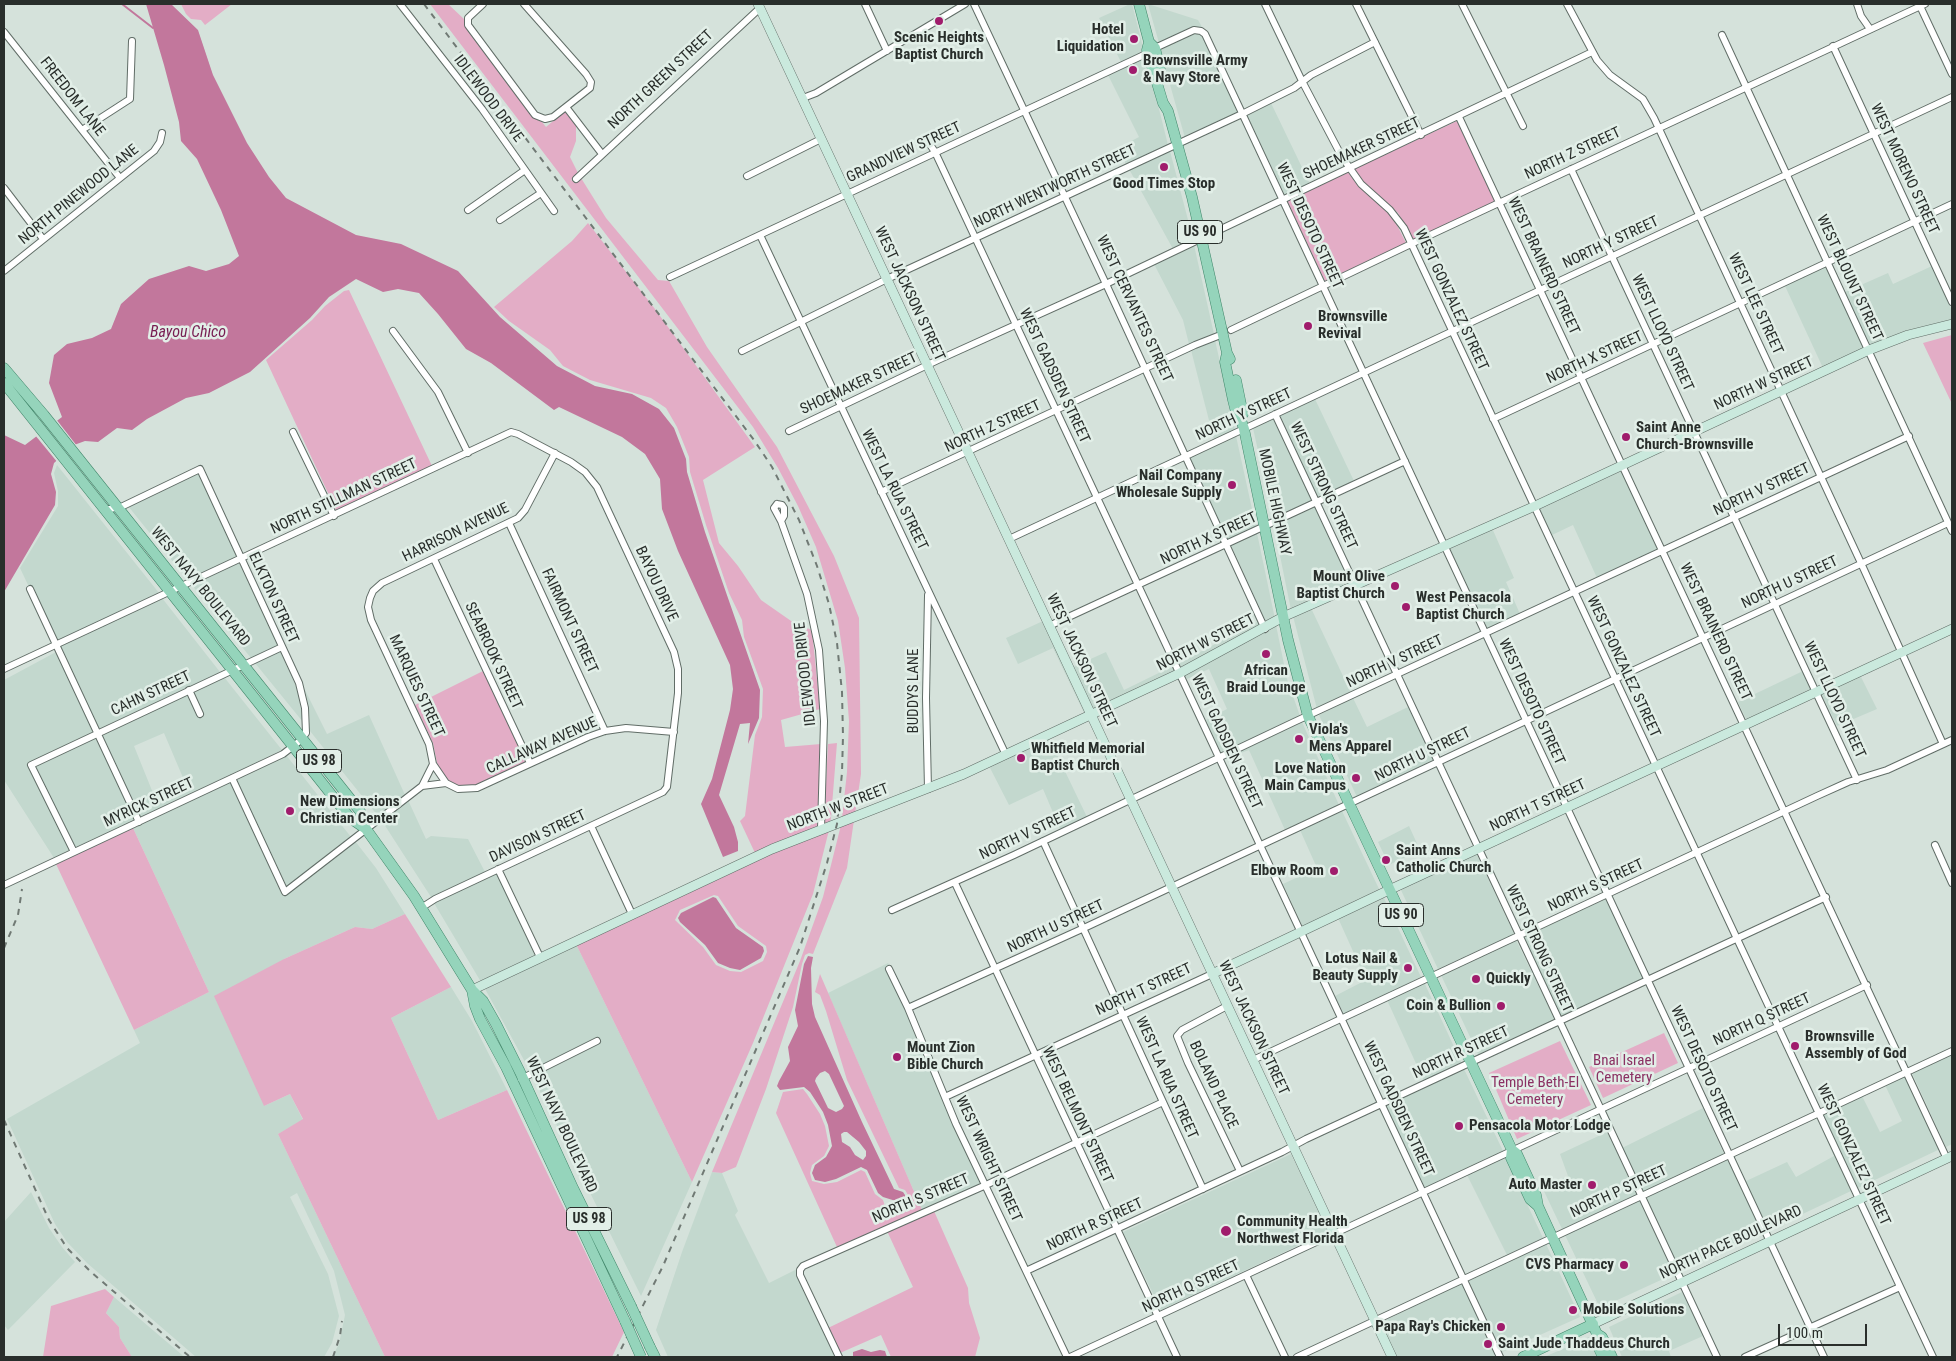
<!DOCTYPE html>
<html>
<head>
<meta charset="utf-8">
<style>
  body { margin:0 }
  #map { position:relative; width:1956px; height:1361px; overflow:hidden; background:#d5e2db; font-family:"Roboto Condensed",sans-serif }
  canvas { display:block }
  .frame { position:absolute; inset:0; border:5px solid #292e2b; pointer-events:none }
  .scale { position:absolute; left:1778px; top:1324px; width:89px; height:22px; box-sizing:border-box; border:2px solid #292e2b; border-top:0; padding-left:6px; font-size:15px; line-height:18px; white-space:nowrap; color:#292e2b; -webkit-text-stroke:4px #e2efe8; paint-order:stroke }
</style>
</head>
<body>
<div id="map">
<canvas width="1956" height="1361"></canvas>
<div class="frame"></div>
<div class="scale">100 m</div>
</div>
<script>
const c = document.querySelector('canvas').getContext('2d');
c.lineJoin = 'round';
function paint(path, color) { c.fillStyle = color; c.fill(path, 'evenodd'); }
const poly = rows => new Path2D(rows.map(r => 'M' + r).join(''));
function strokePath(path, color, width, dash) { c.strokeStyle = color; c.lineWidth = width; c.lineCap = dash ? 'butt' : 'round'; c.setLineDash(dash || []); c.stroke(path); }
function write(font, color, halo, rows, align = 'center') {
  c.font = font + ' "Roboto Condensed",sans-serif'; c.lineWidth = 5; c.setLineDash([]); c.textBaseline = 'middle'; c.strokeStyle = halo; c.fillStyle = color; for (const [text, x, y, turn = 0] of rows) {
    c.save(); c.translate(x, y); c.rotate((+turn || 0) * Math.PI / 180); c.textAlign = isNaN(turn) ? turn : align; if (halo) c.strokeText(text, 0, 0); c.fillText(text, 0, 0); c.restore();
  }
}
paint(poly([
  [1130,4,1132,4,1144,51,1121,62,1099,18],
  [1148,4,1198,20,1202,27,1193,27,1159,43],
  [1195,33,1202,36,1238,112,1185,138,1160,49],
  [1146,57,1168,145,1126,164,1118,148,1139,137,1108,75],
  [1271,103,1310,184,1285,195,1247,115],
  [1170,151,1193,239,1173,249,1129,169],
  [1194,245,1214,334,1189,344,1183,320,1154,264],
  [1932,266,1952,311,1952,321,1871,346,1845,292,1888,273,1893,284],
  [1826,267,1864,349,1823,368,1785,286],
  [1215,340,1235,430,1214,440,1191,350],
  [1315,399,1354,481,1318,498,1280,415],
  [1273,418,1312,501,1273,519,1253,428],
  [1236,436,1256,527,1228,540,1190,457],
  [57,465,159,593,58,640,32,586,29,587,20,568,58,506,58,491,54,473],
  [1621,470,1658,549,1597,578,1573,525,1552,535,1539,508],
  [198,473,237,557,187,579,128,506],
  [1314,506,1350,583,1291,610,1274,526],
  [1492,528,1514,578,1506,582,1520,614,1488,629,1449,547],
  [1257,533,1275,619,1267,624,1231,545],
  [1225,548,1261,627,1182,669,1179,663,1257,622],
  [239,563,278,646,251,658,191,584],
  [162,598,220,672,99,729,61,646],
  [1311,608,1351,693,1317,709,1293,616],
  [1043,621,1087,714,1085,715,1053,648,1018,664,1006,638],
  [1276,625,1287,679,1300,716,1221,753,1206,720,1227,709,1209,669,1187,679,1184,674],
  [280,651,298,691,303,722,255,663],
  [56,652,93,732,27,764,70,850,54,858,4,780,4,680],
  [1106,652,1124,690,1173,666,1176,672,1093,711,1073,667],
  [1803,671,1812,690,1747,721,1738,702],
  [1860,675,1877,709,1837,726,1821,693],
  [224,677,282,750,141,817,102,734],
  [164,733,184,780,153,793,134,746],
  [304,688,327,734,369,715,405,795,378,816,310,731,309,707],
  [1353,698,1367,727,1408,707,1433,760,1357,797,1319,715],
  [1302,722,1339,805,1285,830,1249,750,1224,759],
  [96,737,134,820,76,847,35,766],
  [1049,738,1087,817,1060,829,1043,789,1009,805,989,766],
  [286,755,351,837,287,887,236,779],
  [230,782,283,896,289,893,355,841,376,868,405,914,372,929,355,927,284,959,264,1106,290,1094,303,1120,278,1134,385,1357,332,1357,339,1344,345,1315,334,1271,297,1193,290,1197,328,1274,339,1316,332,1343,324,1357,196,1357,87,1263,67,1242,55,1224,7,1119,140,1043,134,1030,209,992,133,828],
  [408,800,426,839,431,836,468,839,485,872,431,897,382,821],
  [1342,811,1380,891,1303,927,1283,884,1317,868,1300,830],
  [1409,826,1420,850,1389,865,1378,842],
  [1476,853,1514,934,1438,969,1400,888],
  [497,873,535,956,481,982,434,903],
  [1383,896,1421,977,1344,1014,1335,996,1366,980,1338,918],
  [1606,899,1644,979,1561,1018,1523,937],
  [1516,940,1555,1020,1479,1056,1441,975],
  [576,944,692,1182,641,1296,533,1077,601,1042,598,1037,530,1071,484,987],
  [888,963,890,966,885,968,905,1009,953,1125,981,1184,922,1210,828,993],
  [1424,982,1462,1064,1424,1081,1387,1000],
  [451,987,472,1021,507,1090,438,1120,391,1018],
  [1952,1054,1952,1144,1946,1147,1912,1073],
  [1464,1069,1503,1151,1425,1188,1386,1105],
  [1906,1076,1940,1149,1858,1188,1823,1114,1862,1096,1880,1132,1902,1121,1885,1085],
  [1703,1108,1724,1154,1643,1192,1622,1148],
  [1821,1126,1851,1191,1769,1230,1744,1182,1787,1162,1796,1177,1834,1156],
  [1607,1132,1637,1195,1562,1229,1542,1187,1568,1176,1560,1154],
  [1291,1154,1329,1231,1161,1310,1123,1232],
  [1505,1157,1543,1238,1507,1255,1467,1175],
  [1727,1159,1763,1233,1680,1271,1645,1197],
  [712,1172,722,1173,738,1211,735,1215,769,1283,797,1269,797,1276,835,1357,668,1357,656,1330,682,1252],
  [31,1192,49,1228,62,1247,75,1262,8,1330,4,1325,4,1222],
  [1639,1200,1674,1274,1600,1308,1565,1235],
  [1546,1244,1580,1317,1502,1352,1468,1280],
  [1462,1283,1495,1355,1491,1357,1396,1357,1380,1323],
  [1682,1292,1703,1336,1669,1351,1671,1357,1622,1357,1609,1327],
  [114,1297,181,1354,184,1357,132,1357,120,1338,119,1327,106,1313],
  [1589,1337,1599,1357,1544,1357,1572,1345]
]), '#c3d8ce');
paint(poly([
  [181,4,232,4,205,25,201,20,191,19,186,14],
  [430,4,448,4,464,19,464,24,468,31,532,117,542,122,546,127,565,111,576,126,576,141,570,157,578,173,571,180,575,183,581,178,606,218,658,280,669,281,707,347,777,447,834,556,859,618,861,774,855,814,842,818,847,772,849,721,845,668,838,621,816,547,798,506,778,468,753,427],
  [1457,121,1495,201,1413,240,1398,213,1363,182,1354,169],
  [1348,172,1358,186,1393,217,1406,243,1325,281,1287,201],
  [588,223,655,309,755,447,703,480,719,543,738,566,761,600,794,623,812,630,820,709,781,720,785,747,821,744,817,827,755,853,740,821,745,816,755,735,762,717,763,689,744,637,742,620,729,593,706,525,690,472,689,457,677,427,666,408,651,398,590,380,563,366,550,350,509,321,494,307,572,241],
  [349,290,432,466,336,510,266,360,312,320,325,306,344,291],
  [1952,335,1952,404,1923,343],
  [483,671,526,762,476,785,460,786,448,781,440,769,437,763,433,743,415,705],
  [837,743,831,818,830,823,824,825,828,744],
  [854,820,847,868,813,954,809,953,805,955,802,964,793,1007,766,1089,736,1167,722,1173,712,1172,800,961,823,897,841,825],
  [133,828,209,992,134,1030,56,864],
  [829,830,813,894,753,1043,692,1182,576,944,773,851],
  [714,895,718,896,738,926,766,946,767,952,763,961,741,972,730,971,716,965,703,947,675,920,680,910],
  [405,914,451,987,391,1018,438,1120,507,1090,624,1332,612,1357,385,1357,278,1134,303,1119,290,1094,264,1106,214,996,284,959,355,927,372,929],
  [820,974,922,1210,837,1247,776,1113,783,1092,803,1089,807,1094,820,1114,825,1126,829,1146,824,1156,812,1165,810,1173,812,1181,824,1184,837,1182,861,1170,865,1172,875,1194,883,1200,885,1206,891,1208,899,1207,906,1201,908,1195,905,1190,899,1188,847,1080,826,1011,820,995,815,992],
  [1664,1033,1678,1063,1603,1098,1589,1067],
  [1560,1041,1591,1105,1517,1139,1489,1073],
  [934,1211,968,1288,969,1303,980,1338,975,1357,891,1357,881,1335,840,1353,828,1328,913,1287,887,1231],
  [105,1289,114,1297,106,1313,119,1327,120,1338,132,1357,43,1357,51,1306]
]), '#e3adc6');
paint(poly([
  [146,4,171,4,198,30,213,75,247,143,269,177,286,198,356,235,401,244,458,271,500,317,557,366,595,386,632,394,659,409,674,428,686,459,687,472,705,532,760,690,759,718,748,744,750,723,740,724,719,795,734,827,738,842,738,851,723,857,701,804,712,779,730,710,733,689,730,665,678,551,662,509,660,479,645,454,622,437,559,407,554,410,491,363,466,349,438,314,419,293,398,289,383,292,356,279,329,297,310,318,250,372,209,393,186,398,147,419,132,430,117,428,98,442,85,441,74,445,54,463,51,474,56,492,55,505,4,592,4,435,25,445,62,417,49,383,54,355,67,344,92,338,111,329,121,304,149,279,189,266,206,271,229,264,239,256,221,210,197,159,181,141,179,122,164,65],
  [713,897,716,898,736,928,763,947,764,951,761,958,740,970,730,968,718,963,705,945,680,922,678,918,681,913],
  [808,956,813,957,811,968,812,1004,815,1017,862,1122,894,1189,903,1192,905,1195,905,1199,899,1202,883,1197,878,1193,867,1170,861,1167,836,1179,825,1182,815,1180,812,1173,815,1165,826,1157,832,1146,828,1125,823,1112,810,1092,804,1087,780,1090,777,1086,779,1081,790,1061,788,1047,798,1026,795,1010,804,964],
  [825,1071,829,1074,844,1106,842,1109,836,1112,828,1108,815,1081,816,1078,820,1073],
  [844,1132,847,1132,859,1142,866,1151,866,1156,863,1160,855,1155,850,1147,842,1142,841,1134],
  [862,1349,871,1352,880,1350,885,1351,887,1357,853,1357,853,1352]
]), '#c2779c');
paint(poly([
  [56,419,77,446,58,463,35,435]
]), '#d5e2db');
strokePath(poly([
  [122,4,153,28]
]), '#c2779c', 2);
const street = poly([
  [400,4,482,109,554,211],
  [483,4,468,18,468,25,535,115,545,119,553,117,590,88,591,82,586,74,524,4],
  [865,4,887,51],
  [974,4,1106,284,1265,629],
  [1265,4,1302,81,1342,157,1361,184,1390,210,1404,228,1933,1357],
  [1356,4,1421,135],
  [1462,4,1523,126],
  [1567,4,1597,60,1610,75,1643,99,1654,118,1861,563,1943,744],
  [1857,4,1861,16,1870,29],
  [1920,6,1952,74],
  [4,32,120,178],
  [1722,35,1952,531],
  [1833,46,1952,302],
  [1155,48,1194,30,1201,31,1205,34,1824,1357],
  [803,98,816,93,965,4],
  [566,107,602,154],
  [1459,117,1947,1159],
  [82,130,130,99,132,41],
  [927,140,935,152,1500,1357],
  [1571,169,1857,780],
  [747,176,821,139],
  [576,179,760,8],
  [4,188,43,239],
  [468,210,525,170],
  [500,220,541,193],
  [760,235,1006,755],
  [4,271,154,151,160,142,162,133],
  [670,277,1148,53],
  [1231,330,1411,244,1925,4],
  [393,331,438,392,468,453],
  [742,351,887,279,1242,114,1294,88,1311,75,1375,42],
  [1275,414,1717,1357],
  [1493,419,1952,204],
  [789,431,938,360,1106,284,1592,52],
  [293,432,334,516],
  [881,492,1195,345,1223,334],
  [777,504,782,505,784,508,784,516,781,521,774,508,777,504],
  [781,521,807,594,819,650,824,721,821,829],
  [509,523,605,731],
  [1009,539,1952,97],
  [434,559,530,763],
  [30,589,139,822],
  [928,595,926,698,928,789],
  [1049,626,1405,461],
  [4,669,511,432,518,434,571,462,585,472,597,487,674,652,678,669,678,693,667,787,663,792,435,899,421,908],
  [189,690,200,714],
  [232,778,285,892,422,786,446,783,458,789,477,788,588,737,605,731,626,728,674,732],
  [446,783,433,764,429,744,371,620,368,607,370,598,373,591,382,583,518,518,525,510,555,453],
  [422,786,433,764],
  [591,826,632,914],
  [1043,841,1203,1189],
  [1935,845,1952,883],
  [74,852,31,765,282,647],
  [498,869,540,957],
  [955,883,1177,1357],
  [4,885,283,754,301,740,306,733,305,708,299,683,200,469,121,507,104,510],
  [892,910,1014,855,1294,722,1909,436],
  [889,969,908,1008,956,1124,1067,1357],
  [1227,1006,1182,1030,1177,1036,1188,1063,1240,1171],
  [908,1008,1084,928,1948,523],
  [1253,1060,1817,796,1848,782,1887,770,1952,740],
  [521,1079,597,1041],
  [945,1097,1212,974],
  [1026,1271,1282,1152,1306,1139,1826,897],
  [1246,1275,1285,1357],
  [839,1357,800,1275,800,1270,803,1266,986,1185,1163,1102],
  [1070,1357,1867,985],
  [1297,1357,1952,1051],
  [1745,1357,1900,1287]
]);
const secondary = poly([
  [758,4,1392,1357],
  [1212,974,1389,890,1952,629],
  [472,990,772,849,964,774,1180,673,1283,617,1535,506,1869,350,1908,335,1952,324],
  [1593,1324,1952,1156]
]);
const primary = poly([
  [1139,4,1149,42,1147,50,1163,103,1168,111,1192,197,1227,353,1230,359],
  [1149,42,1155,48,1161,74],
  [1227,353,1225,362,1233,400,1237,416,1241,420,1244,429,1288,640,1308,716,1512,1150,1517,1154,1536,1195,1538,1206,1597,1334,1602,1337,1612,1357],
  [4,368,44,415,360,811,366,829,414,896,472,990,483,1001,496,1024,520,1072,573,1188,631,1306],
  [1236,380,1243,414],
  [4,383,319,779,350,818,366,829],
  [472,990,475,1006,480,1019,506,1067,625,1321],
  [1512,1150,1511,1158,1530,1199,1538,1206],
  [1597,1334,1595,1340,1603,1357],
  [650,1347,655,1357],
  [1523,1357,1593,1324]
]);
strokePath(street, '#616d67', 8);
strokePath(secondary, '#616d67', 10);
strokePath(primary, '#42876b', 11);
strokePath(street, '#fff', 6);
strokePath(secondary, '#cae9dd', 9);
strokePath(primary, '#95d4bb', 10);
strokePath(poly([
  [424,4,754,440,772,467,799,520,817,566,829,604,837,643,842,692,843,736,842,773,837,824,827,863,800,947,663,1266,617,1357],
  [4,948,18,915,22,889],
  [4,1120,49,1220,67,1248,91,1272,190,1357],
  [333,1357,340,1336,342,1321]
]), '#707974', 2, [6, 6]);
const primaryBridge = poly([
  [631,1306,650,1347],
  [625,1321,641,1357]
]);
strokePath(primaryBridge, '#42876b', 11, []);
strokePath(primaryBridge, '#95d4bb', 10);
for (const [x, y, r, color] of [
  [939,21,5,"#a01c6c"],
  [1134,39,5,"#a01c6c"],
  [1133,70,5,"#a01c6c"],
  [1164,167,5,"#a01c6c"],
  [1308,326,5,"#a01c6c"],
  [1626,437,5,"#a01c6c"],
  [1232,485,5,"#a01c6c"],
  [1395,586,5,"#a01c6c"],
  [1406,607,5,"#a01c6c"],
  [1266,654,5,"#a01c6c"],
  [1299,739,5,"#a01c6c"],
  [1021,758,5,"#a01c6c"],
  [1356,778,5,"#a01c6c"],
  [290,811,5,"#a01c6c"],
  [1386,860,5,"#a01c6c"],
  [1334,871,5,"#a01c6c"],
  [1408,968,5,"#a01c6c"],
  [1476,979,5,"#a01c6c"],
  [1501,1006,5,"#a01c6c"],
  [1795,1046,5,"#a01c6c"],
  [897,1057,5,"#a01c6c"],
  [1459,1126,5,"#a01c6c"],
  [1592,1185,5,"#a01c6c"],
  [1226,1231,6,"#a01c6c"],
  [1624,1265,5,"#a01c6c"],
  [1573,1310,5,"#a01c6c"],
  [1501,1327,5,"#a01c6c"],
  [1488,1344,5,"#a01c6c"]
]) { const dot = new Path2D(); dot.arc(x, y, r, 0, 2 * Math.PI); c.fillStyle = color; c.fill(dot); strokePath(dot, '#e2efe8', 2); }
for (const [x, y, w] of [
  [1200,232,45],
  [319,761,45],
  [1401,915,45],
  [589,1219,45]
]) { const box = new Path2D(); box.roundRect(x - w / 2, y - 11.5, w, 23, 4); c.fillStyle = '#e2efe8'; c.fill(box); strokePath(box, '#292e2b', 1); }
write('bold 14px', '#292e2b', null, [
  ["US 90",1200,232],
  ["US 98",319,761],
  ["US 90",1401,915],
  ["US 98",589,1219]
]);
write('bold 15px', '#292e2b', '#e2efe8', [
  ["Hotel",1124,30,"right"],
  ["Liquidation",1124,47,"right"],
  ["Scenic Heights",939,38,"center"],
  ["Baptist Church",939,55,"center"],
  ["Brownsville Army",1143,61],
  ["& Navy Store",1143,78],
  ["Good Times Stop",1164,184,"center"],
  ["Brownsville",1318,317],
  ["Revival",1318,334],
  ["Saint Anne",1636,428],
  ["Church-Brownsville",1636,445],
  ["Nail Company",1222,476,"right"],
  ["Wholesale Supply",1222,493,"right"],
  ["Mount Olive",1385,577,"right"],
  ["Baptist Church",1385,594,"right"],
  ["West Pensacola",1416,598],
  ["Baptist Church",1416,615],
  ["African",1266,671,"center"],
  ["Braid Lounge",1266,688,"center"],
  ["Viola's",1309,730],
  ["Mens Apparel",1309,747],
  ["Whitfield Memorial",1031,749],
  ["Baptist Church",1031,766],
  ["Love Nation",1346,769,"right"],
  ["Main Campus",1346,786,"right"],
  ["New Dimensions",300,802],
  ["Christian Center",300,819],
  ["Saint Anns",1396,851],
  ["Catholic Church",1396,868],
  ["Elbow Room",1324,871,"right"],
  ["Lotus Nail &",1398,959,"right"],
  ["Beauty Supply",1398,976,"right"],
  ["Quickly",1486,979],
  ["Coin & Bullion",1491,1006,"right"],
  ["Brownsville",1805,1037],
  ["Assembly of God",1805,1054],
  ["Mount Zion",907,1048],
  ["Bible Church",907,1065],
  ["Pensacola Motor Lodge",1469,1126],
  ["Auto Master",1582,1185,"right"],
  ["Community Health",1237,1222],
  ["Northwest Florida",1237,1239],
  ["CVS Pharmacy",1614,1265,"right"],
  ["Mobile Solutions",1583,1310],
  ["Papa Ray's Chicken",1491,1327,"right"],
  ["Saint Jude Thaddeus Church",1498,1344]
], 'left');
write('15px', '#292e2b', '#e2efe8', [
  ["NORTH GREEN STREET",661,80,-43],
  ["FREEDOM LANE",72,97,52],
  ["IDLEWOOD DRIVE",488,99,53],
  ["SHOEMAKER STREET",1362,149,-25],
  ["GRANDVIEW STREET",904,153,-25],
  ["NORTH Z STREET",1573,154,-25],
  ["WEST MORENO STREET",1904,169,65],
  ["NORTH WENTWORTH STREET",1055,187,-25],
  ["NORTH PINEWOOD LANE",79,195,-39],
  ["WEST DESOTO STREET",1309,226,65],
  ["NORTH Y STREET",1611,243,-25],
  ["WEST BRAINERD STREET",1543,266,65],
  ["WEST BLOUNT STREET",1849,278,65],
  ["WEST JACKSON STREET",909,294,65],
  ["WEST GONZALEZ STREET",1451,300,65],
  ["WEST LEE STREET",1755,304,65],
  ["WEST CERVANTES STREET",1134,309,65],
  ["WEST LLOYD STREET",1662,333,65],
  ["NORTH X STREET",1595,358,-25],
  ["WEST GADSDEN STREET",1054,376,65],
  ["SHOEMAKER STREET",859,384,-25],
  ["NORTH W STREET",1764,384,-25],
  ["NORTH Y STREET",1244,415,-25],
  ["NORTH Z STREET",993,427,-25],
  ["WEST STRONG STREET",1323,486,65],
  ["WEST LA RUA STREET",894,490,64],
  ["NORTH V STREET",1762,490,-25],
  ["NORTH STILLMAN STREET",344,497,-25],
  ["MOBILE HIGHWAY",1274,502,78],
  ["HARRISON AVENUE",456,533,-26],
  ["NORTH X STREET",1209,539,-25],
  ["NORTH U STREET",1790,583,-25],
  ["BAYOU DRIVE",656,584,65],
  ["WEST NAVY BOULEVARD",200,587,51],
  ["ELKTON STREET",273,598,65],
  ["FAIRMONT STREET",569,621,65],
  ["WEST BRAINERD STREET",1715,632,65],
  ["NORTH W STREET",1206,643,-27],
  ["SEABROOK STREET",493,656,65],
  ["WEST JACKSON STREET",1081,661,65],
  ["NORTH V STREET",1395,662,-25],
  ["WEST GONZALEZ STREET",1623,667,65],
  ["IDLEWOOD DRIVE",806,674,-96],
  ["MARQUES STREET",416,686,65],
  ["BUDDYS LANE",914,691,-90],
  ["CAHN STREET",151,694,-25],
  ["WEST LLOYD STREET",1834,700,65],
  ["WEST DESOTO STREET",1531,702,65],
  ["WEST GADSDEN STREET",1226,742,65],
  ["CALLAWAY AVENUE",542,746,-24],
  ["NORTH U STREET",1423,755,-26],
  ["MYRICK STREET",149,803,-25],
  ["NORTH T STREET",1538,806,-25],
  ["NORTH W STREET",838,808,-21],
  ["NORTH V STREET",1028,834,-25],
  ["DAVISON STREET",538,837,-25],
  ["NORTH S STREET",1596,886,-25],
  ["NORTH U STREET",1056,927,-25],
  ["WEST STRONG STREET",1539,949,65],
  ["NORTH T STREET",1144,990,-25],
  ["NORTH Q STREET",1762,1020,-25],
  ["WEST JACKSON STREET",1253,1028,65],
  ["NORTH R STREET",1461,1053,-25],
  ["WEST DESOTO STREET",1703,1069,65],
  ["WEST LA RUA STREET",1166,1078,66],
  ["BOLAND PLACE",1213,1085,65],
  ["WEST GADSDEN STREET",1398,1109,65],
  ["WEST BELMONT STREET",1077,1115,65],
  ["WEST NAVY BOULEVARD",561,1125,65],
  ["WEST GONZALEZ STREET",1853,1155,65],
  ["WEST WRIGHT STREET",988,1159,65],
  ["NORTH P STREET",1619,1192,-25],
  ["NORTH S STREET",921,1199,-23],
  ["NORTH R STREET",1095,1225,-25],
  ["NORTH PACE BOULEVARD",1731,1243,-25],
  ["NORTH Q STREET",1191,1287,-25]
]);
write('15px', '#8b3163', '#e2efe8', [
  ["Bnai Israel",1624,1061],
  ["Cemetery",1624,1078],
  ["Temple Beth-El",1535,1083],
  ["Cemetery",1535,1100]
]);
write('italic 16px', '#781e52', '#e2efe8', [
  ["Bayou Chico",188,333]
]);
</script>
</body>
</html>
